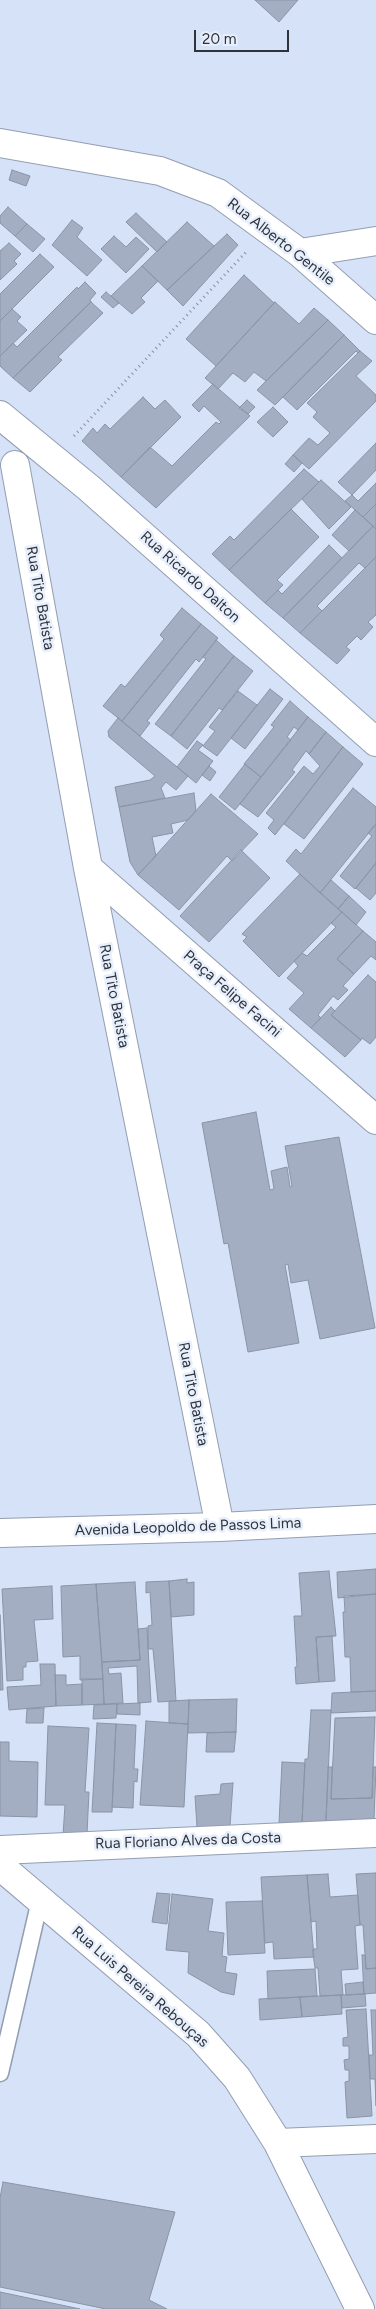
<!DOCTYPE html>
<html>
<head>
<meta charset="utf-8">
<style>
  body { margin:0 }
  #map { position:relative; width:376px; height:2309px; overflow:hidden; background:#d6e2f7; font-family:Figtree,sans-serif }
  canvas { display:block }
  .scale { position:absolute; left:194px; top:30px; width:95px; height:22px; box-sizing:border-box; border:2px solid #2e333b; border-top:0; padding-left:6px; font-size:15px; line-height:18px; white-space:nowrap; color:#2e333b; -webkit-text-stroke:4px #e8effc; paint-order:stroke }
</style>
</head>
<body>
<div id="map">
<canvas width="376" height="2309"></canvas>
<div class="scale">20 m</div>
</div>
<script>
const c = document.querySelector('canvas').getContext('2d');
c.lineJoin = 'round';
function paint(path, color) { c.fillStyle = color; c.fill(path, 'evenodd'); }
const poly = rows => new Path2D(rows.map(r => 'M' + r).join(''));
function strokePath(path, color, width, dash) { c.strokeStyle = color; c.lineWidth = width; c.lineCap = dash ? 'butt' : 'round'; c.setLineDash(dash || []); c.stroke(path); }
function write(font, color, halo, rows, align = 'center') {
  c.font = font + ' Figtree,sans-serif'; c.lineWidth = 5; c.setLineDash([]); c.textBaseline = 'middle'; c.strokeStyle = halo; c.fillStyle = color; for (const [text, x, y, turn = 0] of rows) {
    c.save(); c.translate(x, y); c.rotate((+turn || 0) * Math.PI / 180); c.textAlign = isNaN(turn) ? turn : align; if (halo) c.strokeText(text, 0, 0); c.fillText(text, 0, 0); c.restore();
  }
}
const building = poly([
  [255,0,298,0,279,22,255,0],
  [12,170,30,176,26,186,9,180,12,170],
  [8,207,27,224,15,236,0,223,0,216,8,207],
  [136,213,167,242,157,252,126,222,136,213],
  [72,220,83,228,77,237,102,260,87,276,52,245,72,220],
  [187,222,214,246,167,290,142,266,187,222],
  [27,224,45,239,33,252,15,236,27,224],
  [227,234,238,245,183,306,167,290,227,234],
  [114,236,126,247,136,237,149,249,126,273,101,249,114,236],
  [9,243,21,254,14,261,17,264,0,280,0,251,9,243],
  [40,254,54,267,0,321,0,294,40,254],
  [142,266,158,281,141,298,145,302,132,314,111,296,142,266],
  [244,275,274,303,216,366,186,339,244,275],
  [85,282,96,293,90,300,91,302,13,378,0,366,0,356,13,343,17,347,77,287,78,289,85,282],
  [106,292,119,303,113,308,101,297,106,292],
  [91,302,103,313,58,357,62,360,30,392,13,378,91,302],
  [275,302,299,324,314,308,328,320,266,381,254,372,245,382,233,373,218,389,205,378,275,302],
  [12,309,21,317,17,321,27,330,0,356,0,321,12,309],
  [328,320,344,335,275,405,257,390,328,320],
  [344,335,360,351,358,353,356,351,297,410,283,397,344,335],
  [360,351,372,361,356,376,376,395,376,401,309,469,293,455,309,438,318,445,330,433,313,417,317,412,307,403,360,351],
  [213,384,250,416,156,508,121,477,150,447,172,466,216,422,219,424,221,422,204,406,199,412,192,405,213,384],
  [143,397,155,409,165,400,181,417,121,477,82,441,93,428,97,433,105,424,110,429,143,397],
  [247,400,255,407,248,414,239,408,247,400],
  [273,407,288,422,273,437,257,422,273,407],
  [376,443,376,470,352,495,338,482,376,443],
  [293,455,302,463,294,472,285,464,293,455],
  [304,469,319,482,229,570,212,554,230,536,234,540,304,469],
  [321,480,351,507,329,529,302,499,321,480],
  [376,483,376,504,363,517,345,501,352,495,358,501,376,483],
  [376,504,376,529,363,517,376,504],
  [291,509,319,537,277,580,283,585,265,603,229,570,291,509],
  [355,510,373,526,349,551,332,535,355,510],
  [373,526,376,529,376,557,365,568,359,563,317,606,322,611,300,633,283,618,373,526],
  [329,545,342,558,283,618,265,603,278,590,282,594,329,545],
  [376,557,376,615,368,622,373,627,361,640,357,636,346,647,350,650,337,664,300,633,376,557],
  [182,608,201,624,122,721,103,706,121,684,125,687,164,639,160,635,182,608],
  [201,624,218,638,199,662,196,659,147,721,150,723,140,736,122,721,201,624],
  [216,640,234,656,171,736,155,724,206,659,203,657,216,640],
  [234,656,253,671,222,710,219,708,187,749,171,736,234,656],
  [270,689,283,699,245,749,231,738,270,689],
  [238,691,257,705,217,756,203,746,215,731,209,727,238,691],
  [290,701,308,717,298,730,294,727,287,737,291,740,261,777,244,764,274,727,271,725,290,701],
  [308,717,326,732,309,754,306,751,292,770,295,772,258,817,240,804,308,717],
  [118,718,188,776,176,790,166,782,161,788,165,798,119,807,115,787,150,780,155,776,109,737,108,731,118,718],
  [326,732,343,747,275,835,268,828,274,820,266,813,304,766,313,774,320,766,309,754,326,732],
  [197,741,203,745,198,750,213,761,196,783,177,767,197,741],
  [343,747,363,764,304,839,284,824,343,747],
  [245,764,261,777,235,810,219,797,245,764],
  [209,766,216,772,210,781,202,775,209,766],
  [353,788,376,807,376,824,320,893,286,861,296,849,301,854,353,788],
  [194,793,196,811,188,820,171,824,173,833,152,837,156,856,138,875,130,862,119,807,194,793],
  [211,794,258,834,232,861,227,856,179,910,138,875,211,794],
  [376,824,376,863,355,889,340,876,372,836,368,833,376,824],
  [241,850,270,878,209,942,180,916,241,850],
  [376,863,376,893,370,900,356,888,376,863],
  [300,874,342,912,279,977,243,941,247,937,242,934,300,874],
  [331,880,349,896,338,909,320,893,331,880],
  [349,896,366,912,356,925,338,909,349,896],
  [342,912,363,931,337,959,354,974,343,986,348,990,338,1000,333,996,318,1015,321,1018,311,1028,289,1009,304,993,287,978,298,966,294,961,302,953,307,956,336,927,331,923,342,912],
  [363,931,376,942,376,960,371,956,354,974,337,959,363,931],
  [368,975,376,982,376,1037,370,1044,362,1038,361,1040,331,1015,368,975],
  [331,1007,335,1011,331,1015,361,1040,345,1057,311,1028,331,1007],
  [256,1112,270,1190,274,1189,271,1171,287,1167,290,1187,292,1186,285,1146,339,1137,375,1328,320,1339,308,1280,291,1283,288,1264,285,1265,299,1343,248,1352,228,1243,224,1244,202,1123,256,1112],
  [376,1569,376,1594,338,1598,337,1572,376,1569],
  [329,1571,336,1636,316,1637,319,1682,296,1684,295,1667,297,1667,294,1616,302,1616,299,1573,329,1571],
  [187,1579,187,1583,194,1582,194,1615,171,1617,169,1581,187,1579],
  [169,1581,176,1701,158,1702,153,1649,148,1649,148,1626,152,1625,150,1592,146,1593,146,1582,169,1581],
  [135,1582,140,1660,102,1662,96,1584,135,1582],
  [96,1584,103,1679,80,1680,80,1656,63,1657,61,1586,96,1584],
  [52,1586,53,1619,34,1620,38,1661,26,1662,26,1667,23,1667,23,1680,7,1681,2,1589,52,1586],
  [376,1594,376,1691,351,1692,350,1657,345,1657,343,1612,345,1612,344,1596,376,1594],
  [0,1615,3,1690,0,1690,0,1615],
  [147,1628,151,1702,138,1703,137,1666,108,1668,109,1674,121,1673,123,1703,104,1704,102,1662,140,1660,138,1629,147,1628],
  [332,1636,335,1681,319,1682,316,1637,332,1636],
  [40,1664,55,1664,56,1706,9,1710,7,1687,41,1685,40,1664],
  [55,1675,66,1675,66,1685,82,1684,82,1705,56,1706,55,1675],
  [82,1679,103,1679,104,1704,82,1705,82,1679],
  [376,1691,376,1711,331,1713,332,1693,376,1691],
  [237,1699,236,1732,188,1733,189,1700,237,1699],
  [189,1700,188,1724,169,1723,169,1701,189,1700],
  [140,1703,140,1715,117,1714,117,1704,140,1703],
  [117,1704,116,1718,93,1719,94,1705,117,1704],
  [44,1708,43,1723,26,1723,27,1709,44,1708],
  [311,1710,331,1710,326,1821,302,1822,305,1759,308,1759,311,1710],
  [375,1717,372,1798,331,1799,335,1718,375,1717],
  [146,1721,188,1724,184,1807,140,1805,146,1721],
  [97,1723,116,1724,112,1812,92,1812,97,1723],
  [116,1724,136,1725,134,1769,138,1769,137,1782,134,1781,133,1808,112,1807,116,1724],
  [48,1726,89,1728,85,1792,89,1792,87,1834,63,1835,65,1805,45,1805,48,1726],
  [236,1732,234,1752,206,1752,207,1733,236,1732],
  [0,1742,9,1742,9,1761,38,1762,37,1817,0,1816,0,1742],
  [282,1762,305,1763,302,1822,279,1823,282,1762],
  [328,1767,332,1767,331,1799,372,1798,373,1767,376,1767,374,1819,326,1821,328,1767],
  [233,1783,230,1826,197,1827,195,1796,220,1794,221,1784,233,1783],
  [376,1873,376,1968,366,1969,363,1925,360,1925,356,1874,376,1873],
  [328,1874,330,1897,358,1895,360,1925,355,1926,358,1969,341,1970,343,1995,320,1996,318,1968,315,1968,313,1954,313,1949,317,1949,316,1921,311,1922,307,1875,328,1874],
  [307,1875,314,1957,274,1959,273,1942,265,1943,261,1877,307,1875],
  [157,1893,170,1894,167,1924,152,1922,157,1893],
  [172,1894,213,1899,208,1931,224,1933,222,1956,227,1957,225,1972,237,1974,234,1995,221,1992,188,1973,189,1952,166,1950,172,1894],
  [262,1901,265,1953,228,1955,226,1902,262,1901],
  [362,1955,365,1955,366,1969,376,1968,376,1993,364,1994,362,1955],
  [315,1969,317,1996,268,1999,267,1971,315,1969],
  [363,1982,364,1994,346,1995,345,1984,363,1982],
  [365,1994,366,2006,342,2008,341,1995,365,1994],
  [341,1995,342,2014,302,2017,300,1997,341,1995],
  [300,1997,302,2017,260,2020,259,1999,300,1997],
  [366,2009,372,2116,347,2118,345,2082,349,2081,349,2070,345,2070,344,2060,349,2059,349,2046,343,2046,343,2038,348,2037,346,2010,366,2009],
  [371,2010,376,2010,376,2106,375,2079,370,2079,369,2055,373,2055,371,2010],
  [3,2182,175,2212,149,2300,167,2309,106,2309,0,2287,0,2198,3,2182],
  [0,2292,80,2309,0,2309,0,2292]
]);
paint(building, '#a3aec2');
strokePath(building, '#8994a7', 1);
const service = poly([
  [0,2073,40,1900]
]);
const minor = poly([
  [0,143,160,171,218,193,300,253,376,320],
  [300,253,376,241],
  [0,415,89,488,376,742],
  [15,465,88,868,220,1527],
  [88,868,376,1120],
  [0,1533,220,1527,376,1519],
  [0,1850,376,1833],
  [0,1866,198,2034,237,2078,278,2143,360,2309],
  [278,2143,376,2139]
]);
strokePath(service, '#939eb1', 19);
strokePath(minor, '#939eb1', 30);
strokePath(poly([
  [74,436,247,251]
]), '#87909f', 3, [1, 4]);
strokePath(service, '#fff', 16);
strokePath(minor, '#fff', 28);
write('15px', '#2e333b', '#e8effc', [
  ["Rua Alberto Gentile",281,242,38],
  ["Rua Ricardo Dalton",190,577,42],
  ["Rua Tito Batista",40,598,80],
  ["Praça Felipe Facini",232,994,41],
  ["Rua Tito Batista",114,996,79],
  ["Rua Tito Batista",193,1394,79],
  ["Avenida Leopoldo de Passos Lima",188,1527,-2],
  ["Rua Floriano Alves da Costa",188,1841,-2],
  ["Rua Luis Pereira Rebouças",140,1987,41]
]);
</script>
</body>
</html>
